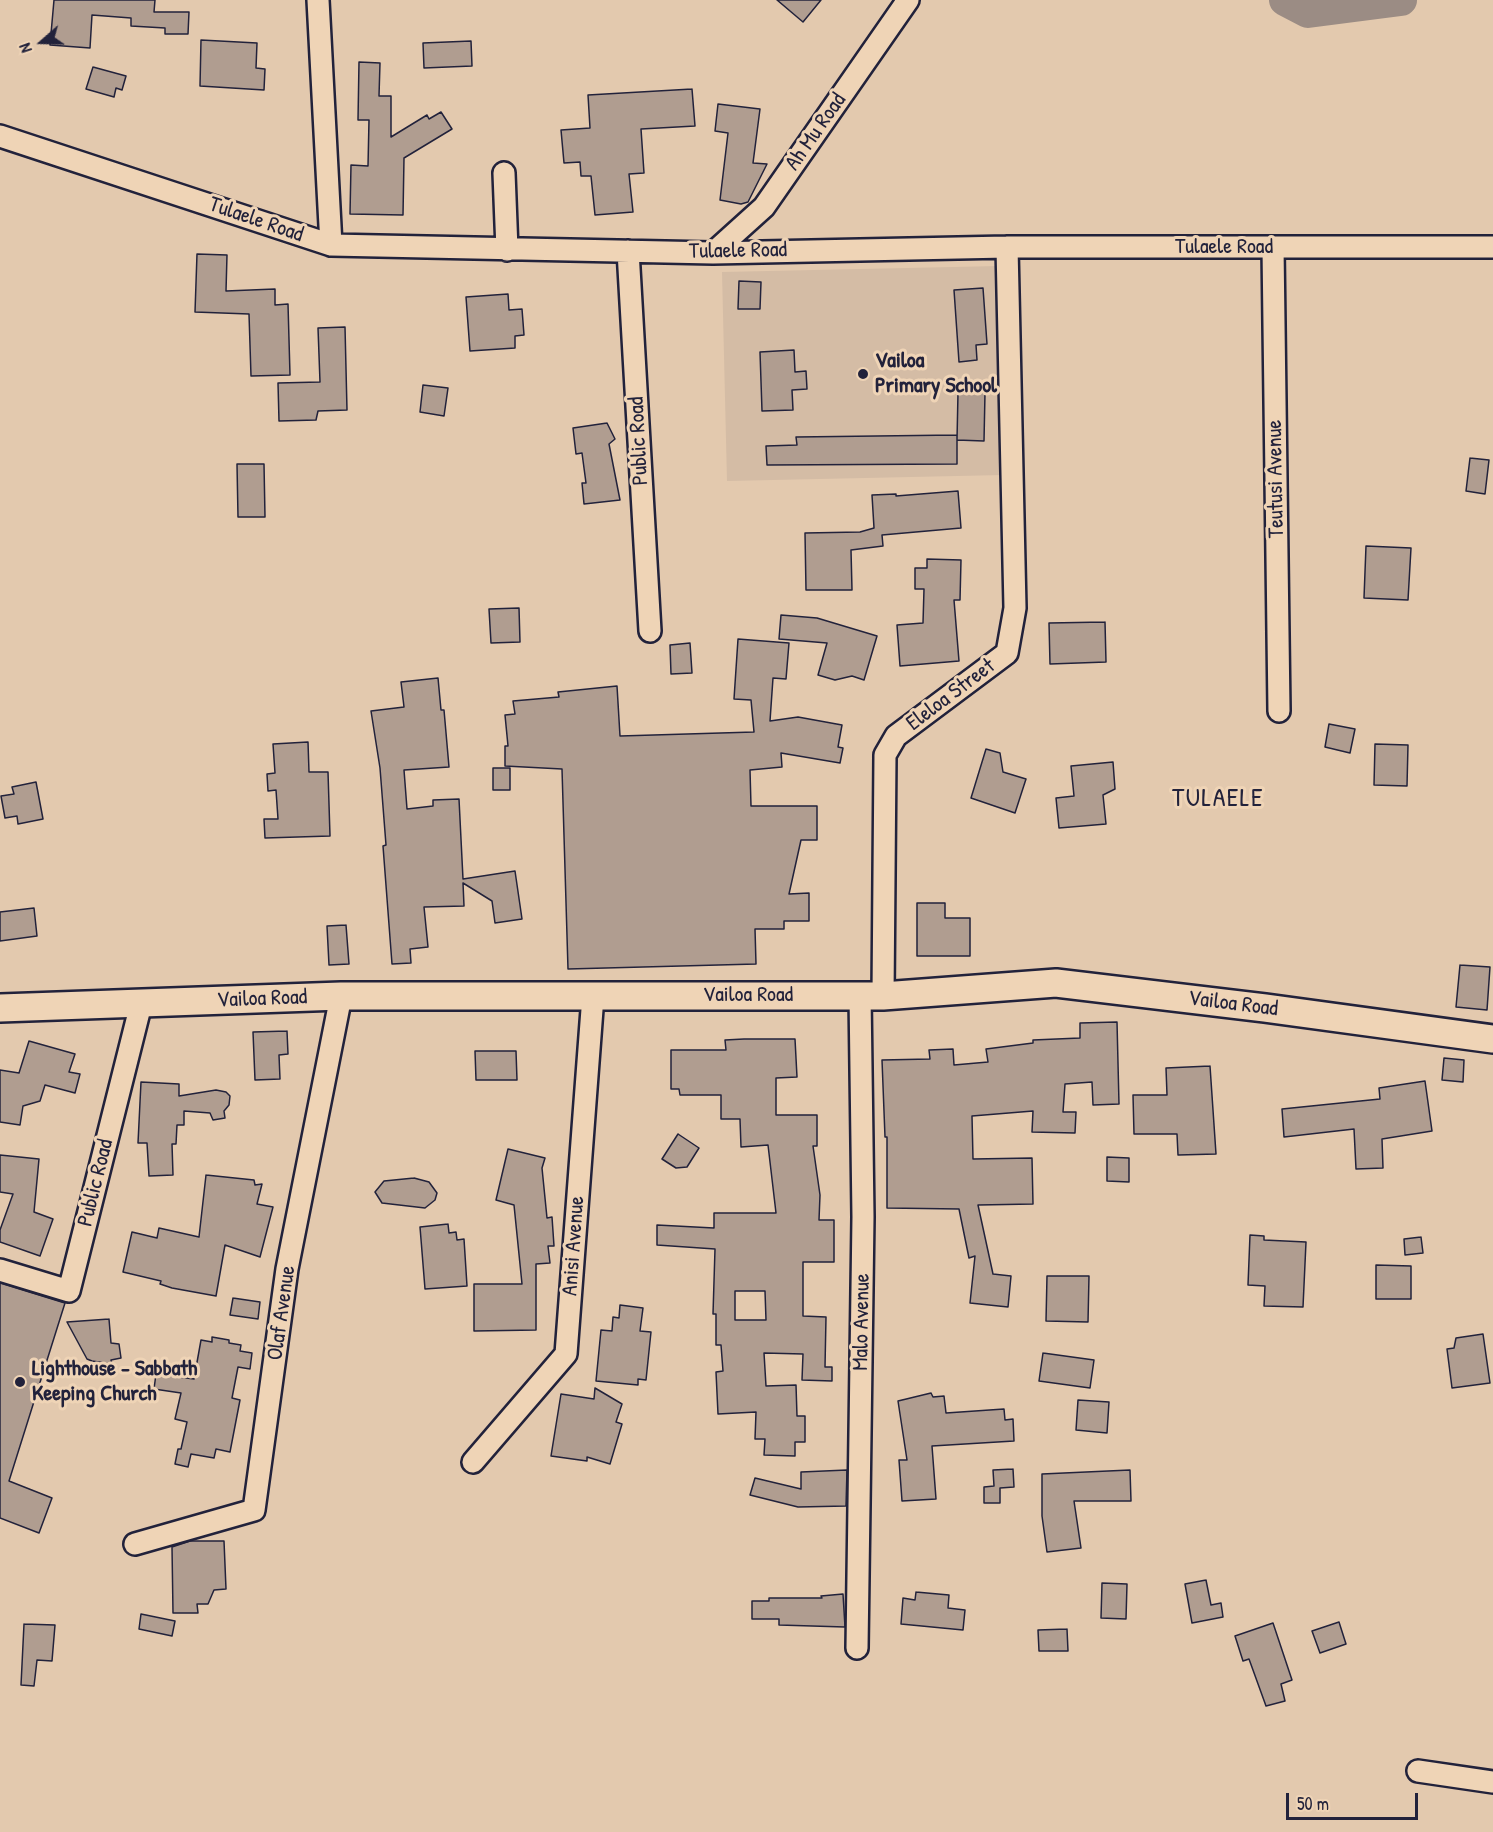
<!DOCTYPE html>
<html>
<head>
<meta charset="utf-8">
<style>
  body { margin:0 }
  #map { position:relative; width:1493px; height:1832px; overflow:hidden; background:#e3c9ae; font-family:"Patrick Hand",sans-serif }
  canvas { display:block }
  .north { position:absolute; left:12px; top:12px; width:60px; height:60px; -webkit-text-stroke:4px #efd4b6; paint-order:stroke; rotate:250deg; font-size:16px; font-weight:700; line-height:24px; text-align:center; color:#22223b }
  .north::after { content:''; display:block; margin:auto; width:21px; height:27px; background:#22223b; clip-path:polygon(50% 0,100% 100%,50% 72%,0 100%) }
  .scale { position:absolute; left:1286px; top:1793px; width:132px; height:27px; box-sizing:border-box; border:3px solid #22223b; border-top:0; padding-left:8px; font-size:18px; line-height:21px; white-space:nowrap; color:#22223b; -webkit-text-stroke:4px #efd4b6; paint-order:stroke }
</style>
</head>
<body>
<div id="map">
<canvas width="1493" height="1832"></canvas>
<div class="north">N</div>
<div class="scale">50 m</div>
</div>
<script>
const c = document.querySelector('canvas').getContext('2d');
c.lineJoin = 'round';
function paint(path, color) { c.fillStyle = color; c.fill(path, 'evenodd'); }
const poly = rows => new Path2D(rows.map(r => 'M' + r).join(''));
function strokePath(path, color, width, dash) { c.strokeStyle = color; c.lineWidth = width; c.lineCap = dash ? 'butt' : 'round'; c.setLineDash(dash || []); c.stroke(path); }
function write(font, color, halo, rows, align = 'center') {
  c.font = font + ' "Patrick Hand",sans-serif'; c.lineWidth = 6; c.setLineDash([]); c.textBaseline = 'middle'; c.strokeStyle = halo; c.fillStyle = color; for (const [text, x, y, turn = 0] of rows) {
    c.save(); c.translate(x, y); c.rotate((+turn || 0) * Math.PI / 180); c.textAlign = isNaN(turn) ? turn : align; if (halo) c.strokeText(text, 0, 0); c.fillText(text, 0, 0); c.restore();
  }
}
paint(poly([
  [999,266,1003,475,727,481,722,272]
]), '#d4bca5');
strokePath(poly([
  [1285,0,1308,12,1401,0]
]), '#9b8c84', 32);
const building = poly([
  [54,0,155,0,154,12,189,12,188,34,165,34,165,28,131,26,131,18,92,15,90,48,50,45,54,0],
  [777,0,821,0,803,22,777,0],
  [201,40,257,43,256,68,265,69,264,90,200,86,201,40],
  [471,41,472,66,424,68,423,43,471,41],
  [359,62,380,63,379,96,391,96,391,137,427,115,429,119,441,112,452,129,404,158,403,215,350,214,351,165,368,166,369,120,358,120,359,62],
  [93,67,126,76,122,90,116,88,114,97,86,89,93,67],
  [692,89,695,126,641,129,644,173,629,174,633,212,595,215,591,176,581,176,580,162,564,163,561,130,590,128,588,95,692,89],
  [718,104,760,109,753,163,767,164,748,202,741,204,720,200,728,133,715,131,718,104],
  [197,254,227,255,226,291,275,289,275,305,288,304,290,375,251,376,249,314,195,312,197,254],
  [739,281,761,282,760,309,738,309,739,281],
  [983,288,987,344,976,345,977,360,959,362,954,290,983,288],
  [508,294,509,310,522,309,524,335,515,336,515,348,470,351,466,297,508,294],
  [345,327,347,410,318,411,316,420,279,421,278,383,320,382,318,328,345,327],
  [794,350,795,372,806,371,807,389,792,390,793,410,762,411,760,352,794,350],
  [423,385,448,388,444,416,420,412,423,385],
  [958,393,985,393,984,441,957,440,958,393],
  [607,423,615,439,609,444,620,500,584,504,582,483,586,483,582,453,576,454,573,428,607,423],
  [957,435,957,464,767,465,766,446,797,445,796,437,957,435],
  [1470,458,1489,460,1485,494,1466,491,1470,458],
  [237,464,264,464,265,517,238,517,237,464],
  [958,491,961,528,882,535,883,546,851,550,852,590,806,590,805,533,860,532,874,528,872,495,896,494,896,496,958,491],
  [1366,546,1411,548,1408,600,1364,598,1366,546],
  [927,559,961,560,960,600,954,600,959,661,900,666,897,625,923,623,924,589,915,589,915,568,927,568,927,559],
  [519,608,520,642,491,643,489,609,519,608],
  [781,615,817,618,877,636,864,680,852,676,835,680,818,675,827,643,779,639,781,615],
  [1105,622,1106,662,1050,664,1049,623,1105,622],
  [738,639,789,643,786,679,773,678,770,721,798,717,842,725,838,747,843,748,840,763,781,753,782,767,750,770,751,806,817,806,817,840,801,840,789,894,809,893,809,921,784,921,784,929,755,929,756,964,568,969,562,769,505,766,505,746,508,746,505,715,515,714,513,701,559,697,558,692,617,686,620,736,754,732,751,700,734,699,738,639],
  [690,643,692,673,671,674,670,645,690,643],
  [438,678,441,710,444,710,449,767,404,770,407,809,433,806,433,800,459,799,463,879,515,871,522,919,495,923,492,901,463,883,464,906,424,907,428,947,410,949,411,963,392,964,383,846,386,845,380,768,371,711,404,707,401,682,438,678],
  [1329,724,1355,729,1350,753,1325,747,1329,724],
  [308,742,309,772,328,772,330,836,265,838,264,819,278,819,276,790,268,791,267,774,275,773,273,744,308,742],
  [1375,744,1408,745,1407,786,1374,785,1375,744],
  [986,749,1000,753,1003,772,1026,779,1015,813,971,798,986,749],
  [1113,762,1115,789,1103,795,1106,824,1059,828,1056,798,1074,796,1071,766,1113,762],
  [493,768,510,768,510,790,493,790,493,768],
  [36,782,43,819,18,824,17,816,5,818,1,796,14,794,12,787,36,782],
  [917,903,945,903,945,918,970,918,970,956,917,956,917,903],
  [34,908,37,936,0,941,0,912,34,908],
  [346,925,349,964,329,965,327,926,346,925],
  [1460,965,1490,967,1487,1010,1456,1007,1460,965],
  [1117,1022,1119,1104,1093,1105,1092,1082,1065,1084,1063,1112,1076,1112,1075,1133,1032,1132,1033,1111,972,1116,973,1159,1032,1158,1033,1204,978,1205,993,1274,1011,1276,1008,1307,970,1303,975,1256,969,1258,959,1209,887,1208,887,1137,885,1137,882,1060,930,1059,929,1050,953,1049,954,1065,988,1062,986,1049,1033,1043,1033,1040,1080,1038,1080,1023,1117,1022],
  [287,1031,288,1054,279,1055,280,1079,255,1080,253,1032,287,1031],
  [744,1039,795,1039,797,1077,776,1078,776,1115,817,1115,817,1146,813,1146,820,1195,819,1220,834,1220,834,1262,803,1262,803,1316,826,1317,825,1367,832,1367,832,1381,802,1380,803,1354,764,1353,766,1386,796,1385,797,1416,805,1416,805,1442,795,1442,795,1456,764,1455,765,1439,755,1439,756,1412,718,1414,716,1372,723,1371,721,1345,716,1345,716,1314,713,1314,715,1249,657,1245,657,1225,714,1228,714,1213,776,1213,768,1145,741,1147,740,1119,721,1119,721,1095,680,1095,679,1089,671,1089,671,1050,726,1050,725,1040,744,1039],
  [735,1291,765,1291,766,1320,735,1320,735,1291],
  [29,1041,75,1054,69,1072,80,1074,75,1093,45,1085,40,1101,23,1106,20,1125,0,1122,0,1070,19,1073,29,1041],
  [475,1051,516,1051,517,1080,476,1080,475,1051],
  [1444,1058,1464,1060,1463,1082,1442,1080,1444,1058],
  [1210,1066,1216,1154,1178,1155,1177,1134,1134,1134,1133,1095,1167,1095,1166,1068,1210,1066],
  [1425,1081,1432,1131,1382,1139,1383,1168,1356,1169,1354,1129,1284,1137,1282,1109,1380,1099,1379,1088,1425,1081],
  [141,1082,179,1084,179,1096,216,1090,226,1092,230,1096,229,1105,224,1111,225,1118,213,1120,210,1113,184,1111,184,1125,177,1125,176,1144,172,1144,173,1175,149,1176,147,1143,138,1143,141,1082],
  [678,1134,699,1148,687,1167,676,1168,662,1159,678,1134],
  [508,1149,545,1158,542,1168,547,1218,552,1217,554,1246,548,1246,550,1263,536,1264,536,1330,474,1331,474,1284,522,1284,514,1205,496,1200,508,1149],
  [0,1155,39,1159,34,1212,53,1219,40,1256,0,1242,0,1230,13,1194,0,1192,0,1155],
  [1107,1157,1129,1158,1129,1182,1107,1181,1107,1157],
  [206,1175,254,1180,255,1185,262,1184,257,1204,273,1207,260,1257,225,1245,216,1296,172,1288,160,1284,161,1281,123,1272,132,1232,157,1238,159,1228,199,1237,206,1175],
  [414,1178,429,1182,437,1193,435,1200,425,1208,382,1203,375,1192,384,1181,414,1178],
  [448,1224,449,1233,456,1232,457,1240,464,1239,467,1286,425,1289,420,1227,448,1224],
  [1250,1235,1264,1236,1264,1240,1306,1242,1303,1307,1264,1306,1265,1286,1248,1285,1250,1235],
  [1421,1237,1423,1253,1405,1255,1404,1239,1421,1237],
  [1376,1265,1411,1266,1411,1299,1376,1299,1376,1265],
  [1047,1276,1089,1276,1088,1322,1046,1321,1047,1276],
  [0,1283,65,1303,9,1481,52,1498,39,1533,0,1518,0,1283],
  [233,1298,260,1302,258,1319,230,1315,233,1298],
  [620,1305,643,1308,640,1331,651,1332,646,1380,638,1379,638,1385,596,1381,601,1330,612,1331,613,1317,619,1318,620,1305],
  [109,1319,111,1343,119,1344,121,1358,111,1360,112,1364,92,1361,87,1359,67,1322,109,1319],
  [1483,1334,1490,1383,1452,1388,1447,1349,1454,1348,1456,1338,1483,1334],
  [212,1337,229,1340,229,1343,241,1345,240,1351,252,1353,250,1369,238,1367,232,1398,240,1400,230,1452,216,1449,214,1458,191,1454,188,1467,175,1464,178,1449,181,1449,187,1422,175,1419,181,1393,154,1389,156,1374,194,1379,201,1340,212,1342,212,1337],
  [1043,1353,1094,1360,1090,1388,1039,1381,1043,1353],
  [595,1388,622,1404,616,1422,622,1424,610,1464,587,1457,587,1461,551,1456,561,1394,594,1399,595,1388],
  [931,1393,933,1397,944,1396,946,1413,1004,1409,1005,1420,1013,1419,1014,1441,932,1446,936,1499,902,1501,899,1460,907,1460,898,1401,931,1393],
  [1078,1400,1109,1402,1107,1433,1076,1430,1078,1400],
  [1013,1469,1014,1487,1000,1488,1000,1503,984,1503,984,1487,994,1486,993,1470,1013,1469],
  [847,1470,846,1506,798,1507,750,1495,755,1478,801,1489,801,1472,847,1470],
  [1130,1470,1131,1501,1074,1501,1081,1548,1047,1552,1042,1516,1042,1474,1130,1470],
  [190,1541,224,1541,226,1589,214,1590,208,1604,197,1604,198,1613,173,1613,172,1547,190,1541],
  [1206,1580,1211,1605,1221,1603,1223,1617,1192,1623,1185,1584,1206,1580],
  [1102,1583,1127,1584,1126,1619,1101,1618,1102,1583],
  [916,1592,949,1595,948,1608,965,1610,963,1630,901,1624,903,1598,915,1600,916,1592],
  [843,1594,845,1627,779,1625,779,1619,752,1619,752,1601,769,1601,769,1598,822,1598,821,1596,843,1594],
  [141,1614,175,1621,172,1636,139,1629,141,1614],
  [1339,1622,1346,1644,1320,1653,1312,1631,1339,1622],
  [1273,1623,1292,1680,1281,1684,1285,1701,1266,1706,1249,1659,1243,1661,1235,1636,1273,1623],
  [24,1624,55,1625,52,1661,37,1660,34,1686,21,1685,24,1624],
  [1067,1629,1068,1651,1039,1651,1038,1630,1067,1629]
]);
paint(building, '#b09d90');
strokePath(building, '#22223b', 1.5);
const minor = poly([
  [318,0,331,245],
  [0,136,331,245,713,253,1007,247,1493,247],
  [504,173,507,250],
  [1273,247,1279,711],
  [628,251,650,631],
  [713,253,764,207,908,0],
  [883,996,885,755,896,736,1007,653,1015,608,1007,247],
  [0,1270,69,1291,141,1004],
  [473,1462,566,1354,593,996],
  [135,1544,254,1510,287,1269,341,996],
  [857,1648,863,1217,860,995],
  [1418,1771,1493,1782]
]);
const major = poly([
  [0,1008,341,996,883,996,1056,983,1265,1008,1493,1039]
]);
strokePath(minor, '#22223b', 26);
strokePath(major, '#22223b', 32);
strokePath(minor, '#efd4b6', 21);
strokePath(major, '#efd4b6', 27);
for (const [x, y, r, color] of [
  [863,374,6,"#22223b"],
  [20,1382,6,"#22223b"]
]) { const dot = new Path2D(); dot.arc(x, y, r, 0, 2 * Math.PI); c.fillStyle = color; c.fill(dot); strokePath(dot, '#efd4b6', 2); }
write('22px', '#22223b', '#efd4b6', [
  ["Ah Mu Road",816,132,-55],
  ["Tulaele Road",256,220,19],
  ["Tulaele Road",1224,247],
  ["Tulaele Road",738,251,-1],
  ["Public Road",639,441,-93],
  ["Teutusi Avenue",1276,479,-91],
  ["Eleloa Street",951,695,-37],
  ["Vailoa Road",748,995],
  ["Vailoa Road",262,999,-2],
  ["Vailoa Road",1233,1004,7],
  ["Public Road",96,1183,-76],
  ["Anisi Avenue",574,1246,-86],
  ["Olaf Avenue",282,1313,-82],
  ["Malo Avenue",862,1322,-89]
]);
write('bold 22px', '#22223b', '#efd4b6', [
  ["Vailoa",875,361],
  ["Primary School",875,386],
  ["Lighthouse - Sabbath",32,1369],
  ["Keeping Church",32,1394]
], 'left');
c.letterSpacing = '1.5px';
write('26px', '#22223b', '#efd4b6', [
  ["TULAELE",1218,799]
]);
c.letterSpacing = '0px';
</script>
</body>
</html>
